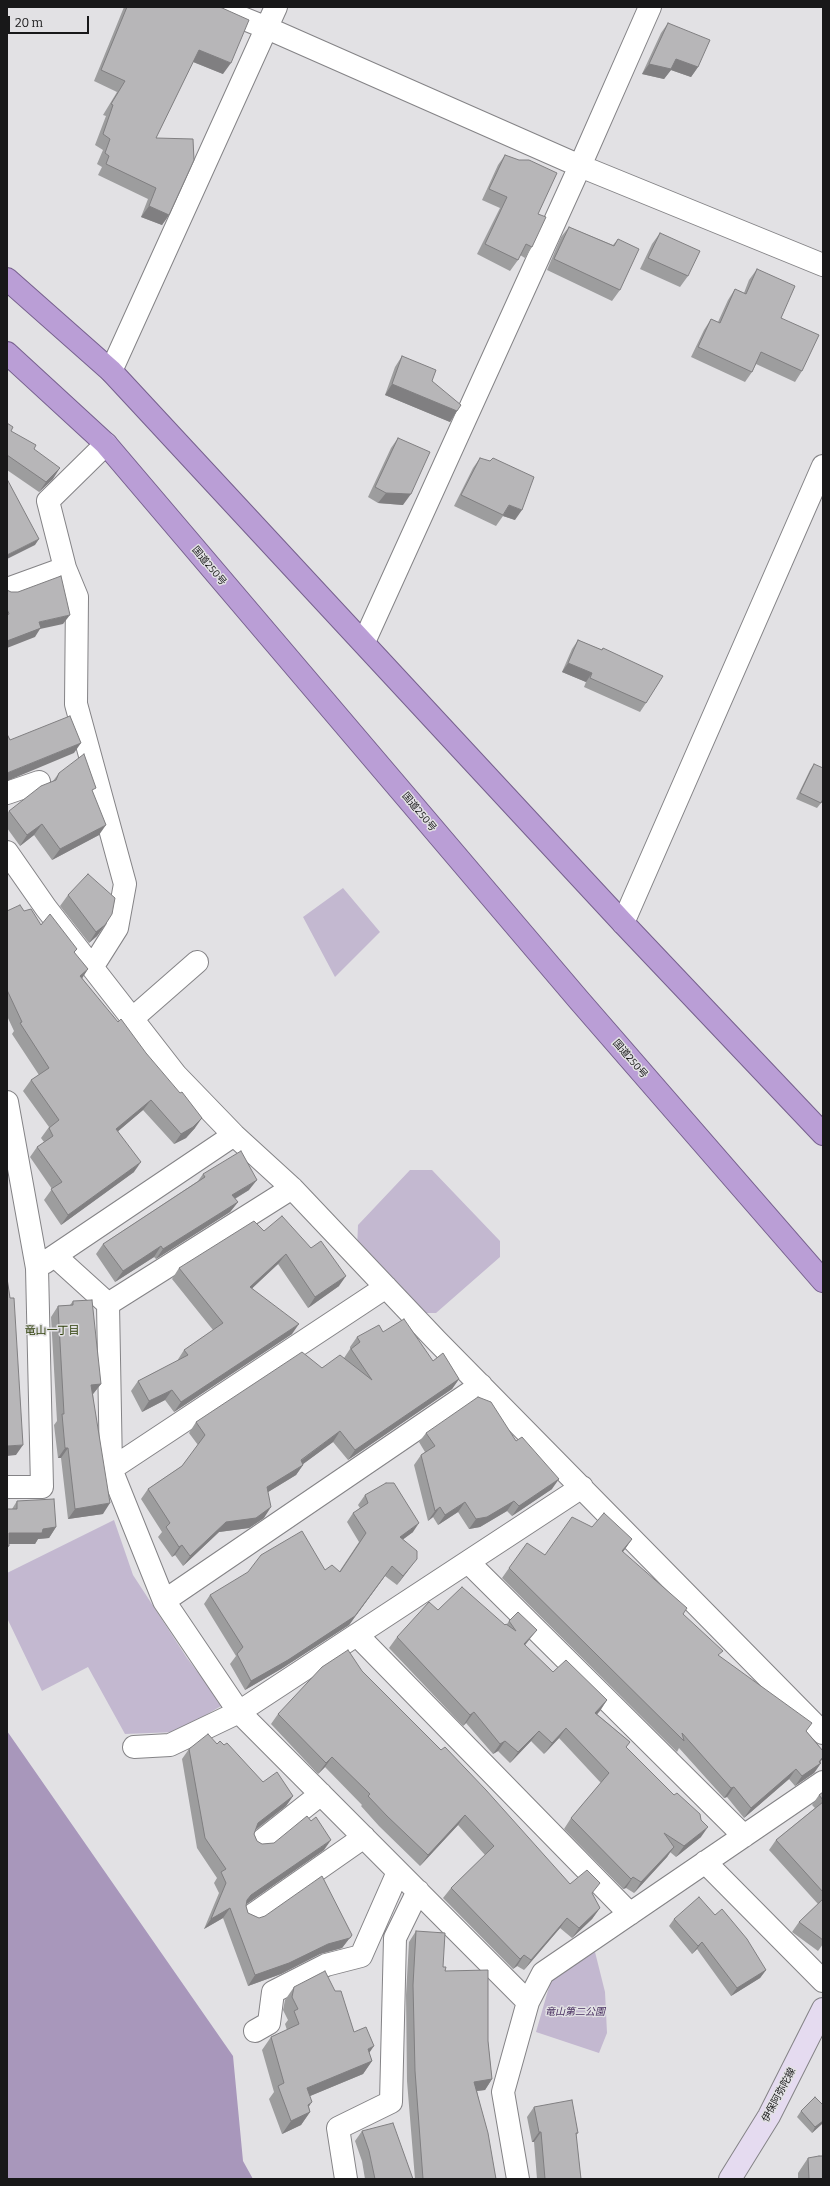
<!DOCTYPE html>
<html>
<head>
<meta charset="utf-8">
<style>
  body { margin:0 }
  #map { position:relative; width:830px; height:2186px; overflow:hidden; background:#e2e1e4; font-family:Bitter,serif }
  canvas { display:block }
  .frame { position:absolute; inset:0; border:8px solid #181819; pointer-events:none }
  .scale { position:absolute; left:8px; top:16px; width:81px; height:18px; box-sizing:border-box; border:2px solid #181819; border-top:0; padding-left:5px; font-size:12px; line-height:14px; white-space:nowrap; color:#181819; -webkit-text-stroke:3px #e2e1e4; paint-order:stroke }
</style>
</head>
<body>
<div id="map">
<canvas width="830" height="2186"></canvas>
<div class="frame"></div>
<div class="scale">20 m</div>
</div>
<script>
const c = document.querySelector('canvas').getContext('2d');
c.lineJoin = 'round';
function paint(path, color) { c.fillStyle = color; c.fill(path, 'evenodd'); }
const poly = rows => new Path2D(rows.map(r => 'M' + r).join(''));
function strokePath(path, color, width, dash) { c.strokeStyle = color; c.lineWidth = width; c.lineCap = dash ? 'butt' : 'round'; c.setLineDash(dash || []); c.stroke(path); }
function write(font, color, halo, rows, align = 'center') {
  c.font = font + ' Bitter,"Noto Sans JP",serif'; c.lineWidth = 3; c.setLineDash([]); c.textBaseline = 'middle'; c.strokeStyle = halo; c.fillStyle = color; for (const [text, x, y, turn = 0] of rows) {
    c.save(); c.translate(x, y); c.rotate((+turn || 0) * Math.PI / 180); c.textAlign = isNaN(turn) ? turn : align; if (halo) c.strokeText(text, 0, 0); c.fillText(text, 0, 0); c.restore();
  }
}
paint(poly([
  [343,888,380,932,335,977,303,917],
  [410,1170,432,1170,500,1241,500,1257,436,1313,420,1313,357,1250,358,1225],
  [114,1520,133,1575,187,1658,223,1705,176,1732,125,1734,88,1667,42,1691,7,1618,7,1573],
  [595,1952,605,1992,607,2033,599,2053,536,2032,551,1980]
]), '#c3b8d0');
paint(poly([
  [7,1731,233,2056,243,2161,253,2179,7,2179]
]), '#a897bb');
const minor = poly([
  [215,7,267,28,580,166,823,265],
  [111,371,276,7],
  [7,589,65,568],
  [364,642,580,166,650,7],
  [7,793,39,782],
  [7,852,46,908,176,1075,234,1135,292,1188,436,1340,823,1733],
  [623,923,823,466],
  [93,966,117,928,125,884,76,704,77,597,65,568,48,501,106,444],
  [133,1018,197,962],
  [7,1102,37,1268,42,1487,7,1487],
  [55,1256,108,1304,111,1469,164,1601,239,1712,528,2002],
  [44,1263,234,1135],
  [108,1304,292,1188],
  [111,1469,386,1287],
  [468,1562,744,1836],
  [164,1601,481,1385],
  [357,1635,630,1914],
  [134,1747,170,1745,239,1712,582,1487],
  [259,1843,321,1794],
  [705,1862,823,1981],
  [251,1916,364,1837],
  [255,2031,269,2023,273,1992,326,1965,361,1956,398,1872],
  [346,2179,338,2128,391,2102,395,1938,418,1891],
  [518,2179,503,2092,528,2002,543,1973,823,1782]
]);
const secondary = poly([
  [730,2179,769,2116,823,2009]
]);
const trunk = poly([
  [7,279,111,371,623,923,823,1134],
  [7,353,106,444,578,999,823,1281]
]);
strokePath(minor, '#848386', 24);
strokePath(secondary, '#848386', 24);
strokePath(trunk, '#76608d', 24);
strokePath(minor, '#fff', 22);
strokePath(secondary, '#e5dbf0', 22);
strokePath(trunk, '#ba9ed6', 22);
paint(poly([
  [124,7,220,7,223,74,193,62,156,138,169,215,162,225,141,217,148,199,98,175,102,167,97,164,103,150,95,145,106,116,103,115,117,92,94,81],
  [668,23,698,67,691,77,671,70,664,79,642,74,661,33],
  [505,155,538,214,532,247,525,258,520,255,518,260,510,271,477,254,500,208,482,200,498,165],
  [569,227,613,245,618,239,620,290,612,301,547,270,561,237],
  [660,233,688,276,680,287,640,269,652,244],
  [757,269,781,318,802,371,795,382,756,364,752,372,745,382,691,357,704,330,711,319,718,322,728,300,735,289,744,293,749,280],
  [402,356,432,381,457,411,450,422,385,395,395,367],
  [7,423,11,431,53,479,39,492,7,470],
  [398,438,403,505,378,503,368,497,391,448],
  [480,458,515,520,503,516,496,526,454,506,473,468],
  [578,640,602,650,603,648,646,703,640,712,584,687,586,682,562,672,572,649],
  [814,764,821,803,817,808,796,799,810,770],
  [59,773,93,793,99,835,52,860,34,835,20,846,7,828,7,814,9,811,53,781],
  [68,895,105,925,97,936,89,943,60,906],
  [7,911,24,911,41,925,77,949,74,953,88,969,82,978,195,1128,186,1138,174,1144,143,1110,118,1131,134,1172,61,1225,44,1200,52,1189,30,1157,37,1147,44,1142,41,1138,49,1127,23,1091,31,1080,39,1075,12,1034,14,1031,7,1016],
  [203,1174,249,1190,235,1199,238,1202,230,1212,156,1259,154,1257,115,1282,96,1254,103,1244,198,1181],
  [264,1231,339,1286,308,1308,278,1264,252,1288,292,1334,174,1412,165,1400,142,1412,131,1391,138,1381,177,1361,184,1350,213,1330,172,1279,179,1268],
  [73,1301,101,1384,93,1394,103,1514,68,1519,61,1458,58,1458,54,1425,57,1421,51,1317,58,1306,70,1305],
  [383,1332,433,1361,459,1379,452,1389,348,1460,333,1442,303,1464,303,1465,296,1475,268,1492,264,1518,249,1528,219,1532,183,1566,175,1555,172,1557,158,1537,162,1532,141,1499,148,1489,182,1466,198,1445,189,1433,196,1422,344,1358,350,1349,350,1347,357,1337],
  [426,1433,516,1441,552,1489,512,1516,507,1511,480,1527,469,1529,458,1512,438,1525,433,1517,428,1521,414,1465,421,1455,425,1452,419,1442],
  [365,1495,413,1532,403,1539,410,1568,397,1585,385,1576,349,1625,281,1669,245,1690,230,1664,236,1656,204,1604,210,1595,325,1570,339,1572,359,1542,347,1522,353,1513,360,1508,358,1505],
  [17,1501,56,1527,49,1538,38,1539,35,1544,9,1544,9,1546,7,1549,7,1509,12,1509],
  [592,1527,632,1539,623,1552,683,1614,719,1656,806,1731,823,1751,823,1758,820,1762,821,1763,814,1773,795,1786,789,1779,744,1818,727,1797,724,1798,679,1748,677,1752,502,1578,509,1568,545,1555],
  [438,1610,505,1625,507,1624,509,1621,529,1640,525,1645,553,1672,607,1700,597,1714,630,1742,626,1747,701,1837,676,1857,670,1852,667,1857,634,1893,626,1888,623,1889,564,1829,571,1818,601,1783,559,1738,544,1754,531,1741,510,1763,498,1751,493,1754,466,1723,463,1726,389,1648,397,1637],
  [362,1671,570,1884,592,1894,600,1908,592,1919,572,1938,560,1928,524,1970,517,1966,513,1969,443,1898,451,1888,485,1855,458,1825,420,1866,379,1826,361,1806,362,1805,325,1767,318,1774,271,1724,278,1714],
  [217,1744,263,1782,293,1796,286,1806,256,1830,254,1834,257,1841,262,1844,324,1850,246,1904,246,1906,248,1913,259,1918,352,1935,342,1948,320,1954,281,1974,248,1986,223,1918,204,1929,219,1893,214,1883,217,1878,197,1848,182,1759,189,1749],
  [823,1792,823,1944,818,1951,792,1932,799,1922,818,1904,769,1850,776,1840,815,1808,812,1805,819,1795],
  [715,1915,766,1970,760,1978,731,1996,697,1949,692,1954,669,1926,674,1919],
  [416,1931,443,1967,488,2041,492,2079,485,2090,477,2091,496,2179,415,2179,407,2081,406,1995,409,1942],
  [294,1987,354,2032,369,2053,372,2061,363,2074,310,2096,309,2107,310,2112,301,2125,282,2134,269,2099,274,2092,262,2050,271,2037,287,2030,285,2024,288,2020,283,2010,285,2000],
  [823,2105,823,2123,812,2133,797,2117,801,2111],
  [534,2107,578,2133,576,2135,581,2179,537,2179,534,2142,532,2142,527,2117],
  [362,2131,413,2179,365,2179,362,2161,355,2141],
  [808,2158,823,2179,798,2179,798,2173]
]), '#9d9d9e');
paint(poly([
  [199,50,231,63,223,74,191,61],
  [676,59,698,67,691,77,671,70,664,79,642,74,649,64],
  [149,206,169,215,162,225,141,217],
  [392,384,457,411,450,422,385,395],
  [60,468,53,479,39,492,46,482],
  [386,493,411,494,403,505,378,503],
  [509,505,522,510,515,520,503,516],
  [39,539,35,545,7,559,7,555],
  [70,615,63,624,40,629,35,637,7,648,7,641,39,622],
  [568,663,592,673,586,682,562,672],
  [81,743,74,753,7,781,7,773],
  [42,824,34,835,20,846,27,835],
  [106,825,99,835,52,860,60,849],
  [105,925,97,936,89,943,96,932],
  [88,969,81,980,80,976],
  [151,1100,143,1110,109,1139,116,1129],
  [202,1118,195,1128,186,1138,174,1144,181,1134],
  [141,1162,134,1172,61,1225,68,1215],
  [257,1180,249,1190,224,1205,232,1195],
  [238,1202,230,1212,156,1259,163,1249],
  [161,1246,154,1257,115,1282,123,1271],
  [286,1254,278,1264,243,1297,250,1287],
  [346,1276,339,1286,308,1308,315,1297],
  [299,1324,292,1334,174,1412,181,1402],
  [459,1379,452,1389,348,1460,355,1450],
  [101,1384,93,1394,84,1396,91,1385],
  [172,1390,165,1400,142,1412,149,1401],
  [340,1431,333,1442,295,1470,303,1465,296,1475,260,1497,267,1487],
  [23,1445,16,1455,7,1456,7,1446],
  [65,1448,68,1448,61,1458,58,1458],
  [559,1479,552,1489,512,1516,519,1506],
  [514,1501,507,1511,480,1527,469,1529,476,1519],
  [465,1502,458,1512,438,1525,445,1515],
  [110,1503,103,1514,68,1519,75,1509],
  [271,1507,264,1518,249,1528,219,1532,183,1566,190,1556,226,1522],
  [440,1507,433,1517,428,1521,435,1511],
  [419,1523,413,1532,393,1547,400,1537],
  [56,1527,49,1538,38,1539,35,1544,7,1544,9,1533],
  [632,1539,625,1549,615,1561,622,1551],
  [182,1545,175,1555,172,1557,179,1547],
  [417,1559,410,1568,397,1585,403,1576],
  [385,1576,349,1625,281,1669,245,1690,251,1681],
  [537,1630,517,1655,524,1644],
  [607,1700,600,1711,588,1724,595,1713],
  [474,1712,466,1723,463,1726,470,1715],
  [566,1728,559,1738,544,1754,552,1743],
  [539,1731,531,1741,510,1763,518,1752],
  [505,1741,498,1751,493,1754,500,1744],
  [332,1757,325,1767,318,1774,326,1763],
  [823,1757,823,1758,818,1765,821,1763,814,1773,795,1786,802,1776],
  [796,1769,789,1779,744,1818,751,1808],
  [734,1787,727,1797,724,1798,731,1788],
  [293,1796,286,1806,251,1833,258,1823],
  [465,1815,458,1825,420,1866,428,1855],
  [708,1827,701,1837,676,1857,684,1846],
  [331,1840,324,1850,244,1906,247,1900,251,1895],
  [674,1847,667,1857,634,1893,641,1882],
  [633,1877,626,1888,623,1889,631,1879],
  [230,1908,223,1918,204,1929,211,1919],
  [600,1908,592,1919,572,1938,579,1928],
  [567,1918,560,1928,524,1970,531,1960],
  [352,1935,342,1948,320,1954,281,1974,248,1986,255,1975,328,1944],
  [702,1942,697,1949,692,1954,698,1946],
  [524,1955,517,1966,513,1969,520,1959],
  [766,1970,760,1978,731,1996,737,1988],
  [374,2046,365,2059,368,2049],
  [372,2061,363,2074,298,2101,307,2088],
  [492,2079,485,2090,467,2092,474,2082],
  [312,2102,303,2115,310,2112,301,2125,282,2134,291,2121,308,2105],
  [823,2121,823,2123,812,2133,815,2127],
  [539,2132,541,2132,534,2142,532,2142]
]), '#807f81');
const building = poly([
  [127,7,220,7,249,20,231,63,199,50,156,138,193,139,194,160,169,215,149,206,156,188,106,164,109,156,105,153,110,139,103,134,113,105,111,104,125,81,101,70,127,7],
  [668,23,710,40,698,67,676,59,671,69,649,64,668,23],
  [505,155,519,160,529,160,557,173,538,214,546,217,532,247,526,244,518,260,485,244,507,197,489,189,505,155],
  [569,227,614,246,618,239,639,249,620,290,554,259,569,227],
  [660,233,700,251,688,276,648,258,660,233],
  [757,269,795,286,781,318,819,335,802,371,761,352,752,372,698,347,711,319,720,323,735,289,746,294,757,269],
  [402,356,436,370,432,381,461,405,457,411,392,384,402,356],
  [7,423,13,427,11,431,36,445,34,449,60,468,46,482,7,455,7,423],
  [398,438,430,452,411,494,386,493,375,487,398,438],
  [480,458,490,461,493,458,534,477,522,510,509,505,503,515,461,495,480,458],
  [7,479,39,539,7,555,7,479],
  [61,576,70,615,39,622,41,628,7,641,7,615,9,614,7,609,7,590,11,592,18,592,61,576],
  [578,640,602,650,603,648,663,676,646,703,590,678,592,673,568,663,578,640],
  [70,716,81,743,7,773,7,734,10,740,70,716],
  [84,754,96,788,92,790,106,825,60,849,42,824,27,835,9,811,41,786,56,780,59,773,84,754],
  [814,764,823,768,823,799,821,803,800,793,814,764],
  [88,874,115,898,112,914,105,925,96,932,68,895,88,874],
  [20,905,24,911,31,909,41,925,50,914,77,949,74,952,88,969,80,976,118,1022,121,1019,146,1053,180,1093,182,1092,202,1118,193,1127,181,1134,151,1100,116,1129,141,1162,68,1215,51,1189,62,1182,37,1147,53,1136,49,1128,59,1120,31,1080,49,1068,20,1023,22,1022,7,990,7,911,20,905],
  [241,1151,257,1180,232,1195,238,1202,163,1249,161,1246,123,1271,103,1244,205,1177,203,1174,241,1151],
  [282,1216,311,1248,321,1241,346,1276,315,1297,286,1254,250,1287,299,1324,181,1402,172,1390,149,1401,138,1381,188,1355,184,1350,223,1323,179,1268,254,1221,264,1231,282,1216],
  [7,1278,10,1298,14,1298,23,1445,7,1446,7,1278],
  [92,1300,101,1384,91,1385,110,1503,75,1509,68,1448,65,1448,62,1414,64,1414,58,1306,73,1305,73,1301,92,1300],
  [404,1319,433,1361,443,1353,459,1379,355,1450,340,1431,301,1460,303,1465,267,1487,271,1507,256,1518,226,1522,190,1556,182,1545,179,1547,166,1527,170,1523,148,1489,182,1466,205,1435,196,1422,302,1352,322,1368,340,1355,372,1380,351,1349,360,1342,357,1337,379,1325,383,1332,404,1319],
  [478,1397,491,1402,516,1441,522,1437,559,1479,519,1506,514,1501,487,1517,476,1519,465,1502,445,1515,440,1507,435,1511,421,1455,435,1446,426,1433,478,1397],
  [386,1483,394,1483,419,1523,400,1537,417,1551,417,1559,403,1576,392,1566,355,1616,288,1660,251,1681,237,1654,243,1647,210,1595,248,1572,261,1555,302,1531,325,1570,332,1565,340,1572,366,1533,353,1513,368,1503,365,1495,386,1483],
  [54,1499,56,1527,43,1529,42,1533,9,1533,9,1546,7,1546,7,1509,17,1509,17,1501,54,1499],
  [604,1513,632,1539,622,1551,687,1608,683,1614,723,1651,718,1655,812,1723,806,1731,823,1751,823,1757,819,1762,821,1763,802,1776,796,1769,751,1808,734,1787,731,1788,682,1733,684,1741,509,1568,527,1543,545,1555,572,1517,592,1527,604,1513],
  [462,1587,505,1625,506,1624,516,1631,509,1621,518,1612,537,1630,524,1644,553,1672,566,1660,607,1700,595,1713,630,1742,626,1747,674,1795,677,1793,700,1814,701,1820,708,1827,684,1846,664,1833,674,1847,641,1882,633,1877,631,1879,571,1818,609,1773,566,1728,552,1743,539,1731,518,1752,505,1741,500,1744,474,1712,470,1715,397,1637,429,1602,438,1610,462,1587],
  [348,1650,362,1671,441,1750,445,1747,486,1790,570,1884,587,1870,600,1883,592,1893,600,1908,579,1928,567,1918,531,1960,524,1955,520,1959,451,1888,494,1846,465,1815,428,1855,387,1816,368,1796,370,1794,332,1757,326,1763,278,1714,322,1667,348,1650],
  [208,1734,217,1744,220,1741,224,1745,227,1743,263,1782,277,1772,293,1796,258,1823,254,1834,257,1841,262,1844,274,1843,307,1816,311,1821,316,1817,331,1840,251,1895,247,1900,246,1906,248,1913,259,1918,265,1916,322,1876,352,1935,350,1938,328,1944,289,1963,255,1975,230,1908,211,1919,226,1883,221,1872,226,1869,205,1838,189,1749,208,1734],
  [823,1792,823,1800,819,1795,823,1792],
  [823,1802,823,1892,776,1840,823,1802],
  [699,1897,715,1915,722,1909,747,1939,766,1970,737,1988,702,1942,698,1946,674,1919,699,1897],
  [823,1899,823,1940,799,1922,823,1899],
  [416,1931,445,1933,443,1967,446,1967,445,1971,488,1970,488,2041,492,2079,474,2082,488,2133,496,2179,423,2179,415,2071,413,1985,416,1931],
  [325,1971,335,1991,341,1991,354,2032,366,2027,374,2046,368,2049,372,2061,307,2088,312,2102,308,2105,310,2112,291,2121,278,2086,284,2083,271,2037,299,2024,294,2011,298,2009,292,1997,294,1987,325,1971],
  [815,2097,823,2105,823,2121,815,2127,801,2111,815,2097],
  [572,2100,578,2133,576,2133,581,2179,545,2179,541,2132,539,2132,534,2107,572,2100],
  [393,2123,413,2179,375,2179,369,2151,362,2131,393,2123],
  [819,2156,823,2156,823,2179,809,2179,808,2158,819,2156]
]);
paint(building, '#b7b6b8');
strokePath(building, '#807f81', 1);
write('10px', '#181819', '#e2e1e4', [
  ["国道250号",209,566,50],
  ["国道250号",419,812,50],
  ["国道250号",630,1059,49],
  ["伊保阿弥陀線",779,2095,-62]
]);
write('italic 10px', '#4a3161', '#e2e1e4', [
  ["竜山第二公園",575,2012]
]);
write('11px', '#2d3e07', '#e2e1e4', [
  ["竜山一丁目",52,1331]
]);
</script>
</body>
</html>
